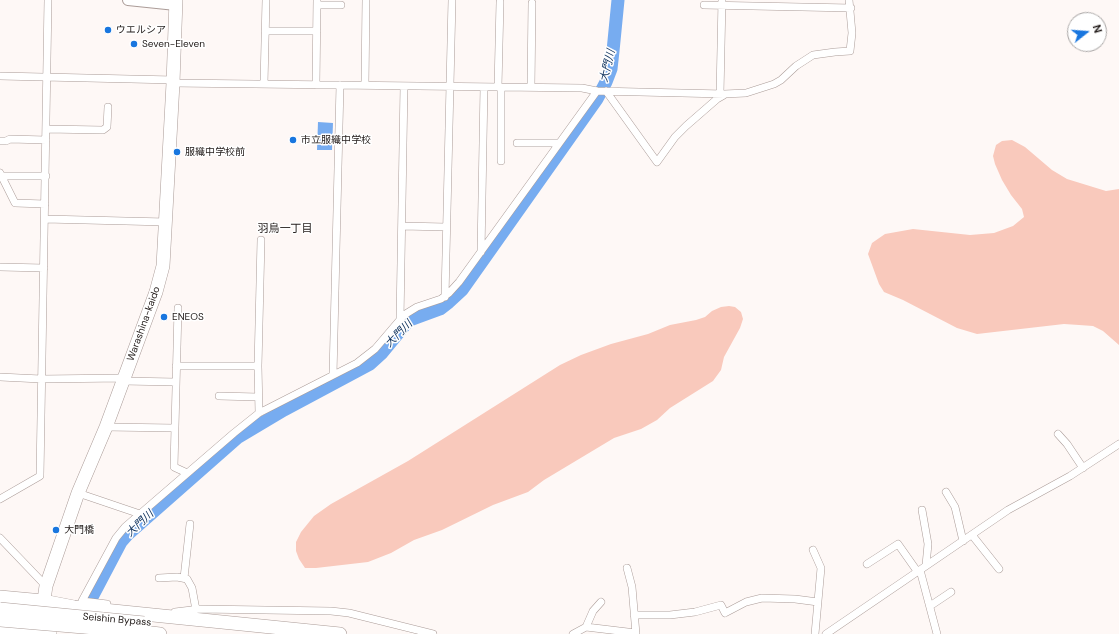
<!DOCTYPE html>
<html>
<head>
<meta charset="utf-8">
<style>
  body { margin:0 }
  #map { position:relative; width:1119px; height:634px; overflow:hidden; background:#fef8f6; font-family:"DM Sans",sans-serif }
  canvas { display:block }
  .north { position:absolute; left:1067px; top:12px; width:40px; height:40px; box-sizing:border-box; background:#fff; border:1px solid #a9a6a5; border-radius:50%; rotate:73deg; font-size:11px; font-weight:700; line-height:16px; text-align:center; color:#27211f }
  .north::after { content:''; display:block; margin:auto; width:14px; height:18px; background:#1876df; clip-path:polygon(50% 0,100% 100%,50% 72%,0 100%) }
</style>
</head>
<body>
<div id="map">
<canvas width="1119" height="634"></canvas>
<div class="north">N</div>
</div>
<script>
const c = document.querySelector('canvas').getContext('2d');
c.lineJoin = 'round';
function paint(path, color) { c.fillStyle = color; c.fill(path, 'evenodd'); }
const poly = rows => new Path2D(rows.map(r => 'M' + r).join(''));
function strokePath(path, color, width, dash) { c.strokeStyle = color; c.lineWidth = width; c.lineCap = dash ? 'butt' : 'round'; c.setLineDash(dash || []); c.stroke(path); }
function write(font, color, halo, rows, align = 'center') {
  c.font = font + ' "DM Sans","Noto Sans JP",sans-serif'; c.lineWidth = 3; c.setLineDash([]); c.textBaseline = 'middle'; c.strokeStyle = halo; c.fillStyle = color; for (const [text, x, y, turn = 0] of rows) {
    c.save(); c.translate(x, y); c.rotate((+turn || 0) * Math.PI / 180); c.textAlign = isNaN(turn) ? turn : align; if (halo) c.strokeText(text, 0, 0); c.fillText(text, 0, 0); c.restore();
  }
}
paint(poly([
  [1012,140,1025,147,1052,170,1067,179,1106,191,1119,189,1119,345,1103,331,1093,326,1079,325,1064,324,977,334,957,328,903,300,884,292,879,284,868,254,872,243,885,234,913,229,970,235,994,233,1013,226,1024,217,1022,209,1011,195,1002,180,995,164,993,156,996,145,1002,141],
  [729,306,735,307,741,312,743,319,740,328,724,357,721,370,713,381,670,408,657,420,641,429,614,438,544,480,528,492,493,505,442,530,414,540,391,553,368,562,316,568,305,568,299,559,296,551,296,542,301,532,314,516,331,504,408,461,560,365,581,355,611,344,648,334,670,325,696,320,705,317,712,311,721,307]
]), '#f9c9bc');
paint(poly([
  [318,122,333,123,332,150,317,150]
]), '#77acf0');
strokePath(poly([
  [91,599,121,542,128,534,237,438,284,410,370,364,381,354,404,326,410,320,440,309,449,302,462,290,597,99,606,82,611,69,613,51,618,0]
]), '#77acf0', 13);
const street = poly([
  [317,5,341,5],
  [704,5,851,8],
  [265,31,317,31],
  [0,76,174,80],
  [173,83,582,88,597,91,724,94,746,93,774,84,781,80,796,66,813,55,835,52,850,51,852,33,849,0],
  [264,84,266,0],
  [316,85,317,0],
  [365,85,366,0],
  [498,87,500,2],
  [531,87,532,3],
  [606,91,657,162,675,137,686,126,717,99,724,95],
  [720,94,722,0],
  [46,129,103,130,107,127,108,107],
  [0,141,6,141,10,139,46,140],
  [517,143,559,143],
  [501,161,501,87],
  [0,173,15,203,45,204],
  [1,176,46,176],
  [45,219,166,222],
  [402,226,446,227],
  [481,252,484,87],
  [0,267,44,268],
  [445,297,452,0],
  [178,308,174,467,187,473],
  [400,320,404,86],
  [176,366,258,366],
  [333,375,340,85],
  [0,377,41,379,124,378],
  [123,381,176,382],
  [219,396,258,397],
  [259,413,258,366,261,240],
  [106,427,175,428],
  [1058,434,1067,444,1083,468],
  [946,492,955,507,963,541],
  [78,493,140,514],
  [0,499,40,476,48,0],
  [922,510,928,544,926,565],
  [972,535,999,569],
  [0,538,46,586],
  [813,550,821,568,815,634],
  [867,564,898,544,917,571],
  [627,568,632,587,636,634],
  [920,570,937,634],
  [159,578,177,577,187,579,192,588,196,610],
  [184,578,190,524],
  [107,604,82,601,116,538,125,527,234,433,259,413,357,363,375,349,404,315,417,307,441,299,449,293,459,282,597,91],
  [930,606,951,592],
  [175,612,200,609,331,611,349,613,433,634],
  [634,615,670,615,695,612,721,605,725,613,746,602,762,598,795,599,818,602],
  [586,627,636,633],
  [573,634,586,627,593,611,601,602],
  [826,634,1008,510,1070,476,1119,444]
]);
const secondary = poly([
  [128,0,176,5]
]);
const highway = poly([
  [0,597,43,601,74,607,340,634],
  [0,631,22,633,50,634],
  [143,632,160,634],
  [39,634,46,586,78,493,106,427,156,292,163,266,173,83,176,0]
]);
strokePath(street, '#ab9c98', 8);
strokePath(secondary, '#ab9c98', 12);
strokePath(highway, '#ab9c98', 14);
strokePath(street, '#fff', 7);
strokePath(secondary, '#fff', 10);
strokePath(highway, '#fff', 13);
const highwayBridge = poly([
  [0,609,144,623],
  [0,620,143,632]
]);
strokePath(highwayBridge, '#ab9c98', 14, []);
strokePath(highwayBridge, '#fff', 13);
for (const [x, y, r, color] of [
  [108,30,4,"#1876df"],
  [134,44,4,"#1876df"],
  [293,140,4,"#1876df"],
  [177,152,4,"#1876df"],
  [164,317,4,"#1876df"],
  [56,530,4,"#1876df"]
]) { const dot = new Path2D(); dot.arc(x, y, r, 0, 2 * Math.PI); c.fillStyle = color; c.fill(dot); strokePath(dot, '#fff', 1.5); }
write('10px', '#27211f', '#fff', [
  ["ウエルシア",116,30],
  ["Seven-Eleven",142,44],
  ["市立服織中学校",301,140],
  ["服織中学校前",185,152],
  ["ENEOS",172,317],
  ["大門橋",64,530]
], 'left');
write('10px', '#27211f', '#fff', [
  ["Warashina-kaido",144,324,-70],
  ["Seishin Bypass",117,620,5]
]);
write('italic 11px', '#0f325d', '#fff', [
  ["大門川",608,66,-76],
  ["大門川",399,334,-45],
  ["大門川",140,524,-43]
]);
write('11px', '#27211f', '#fff', [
  ["羽鳥一丁目",285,229]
]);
</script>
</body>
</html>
